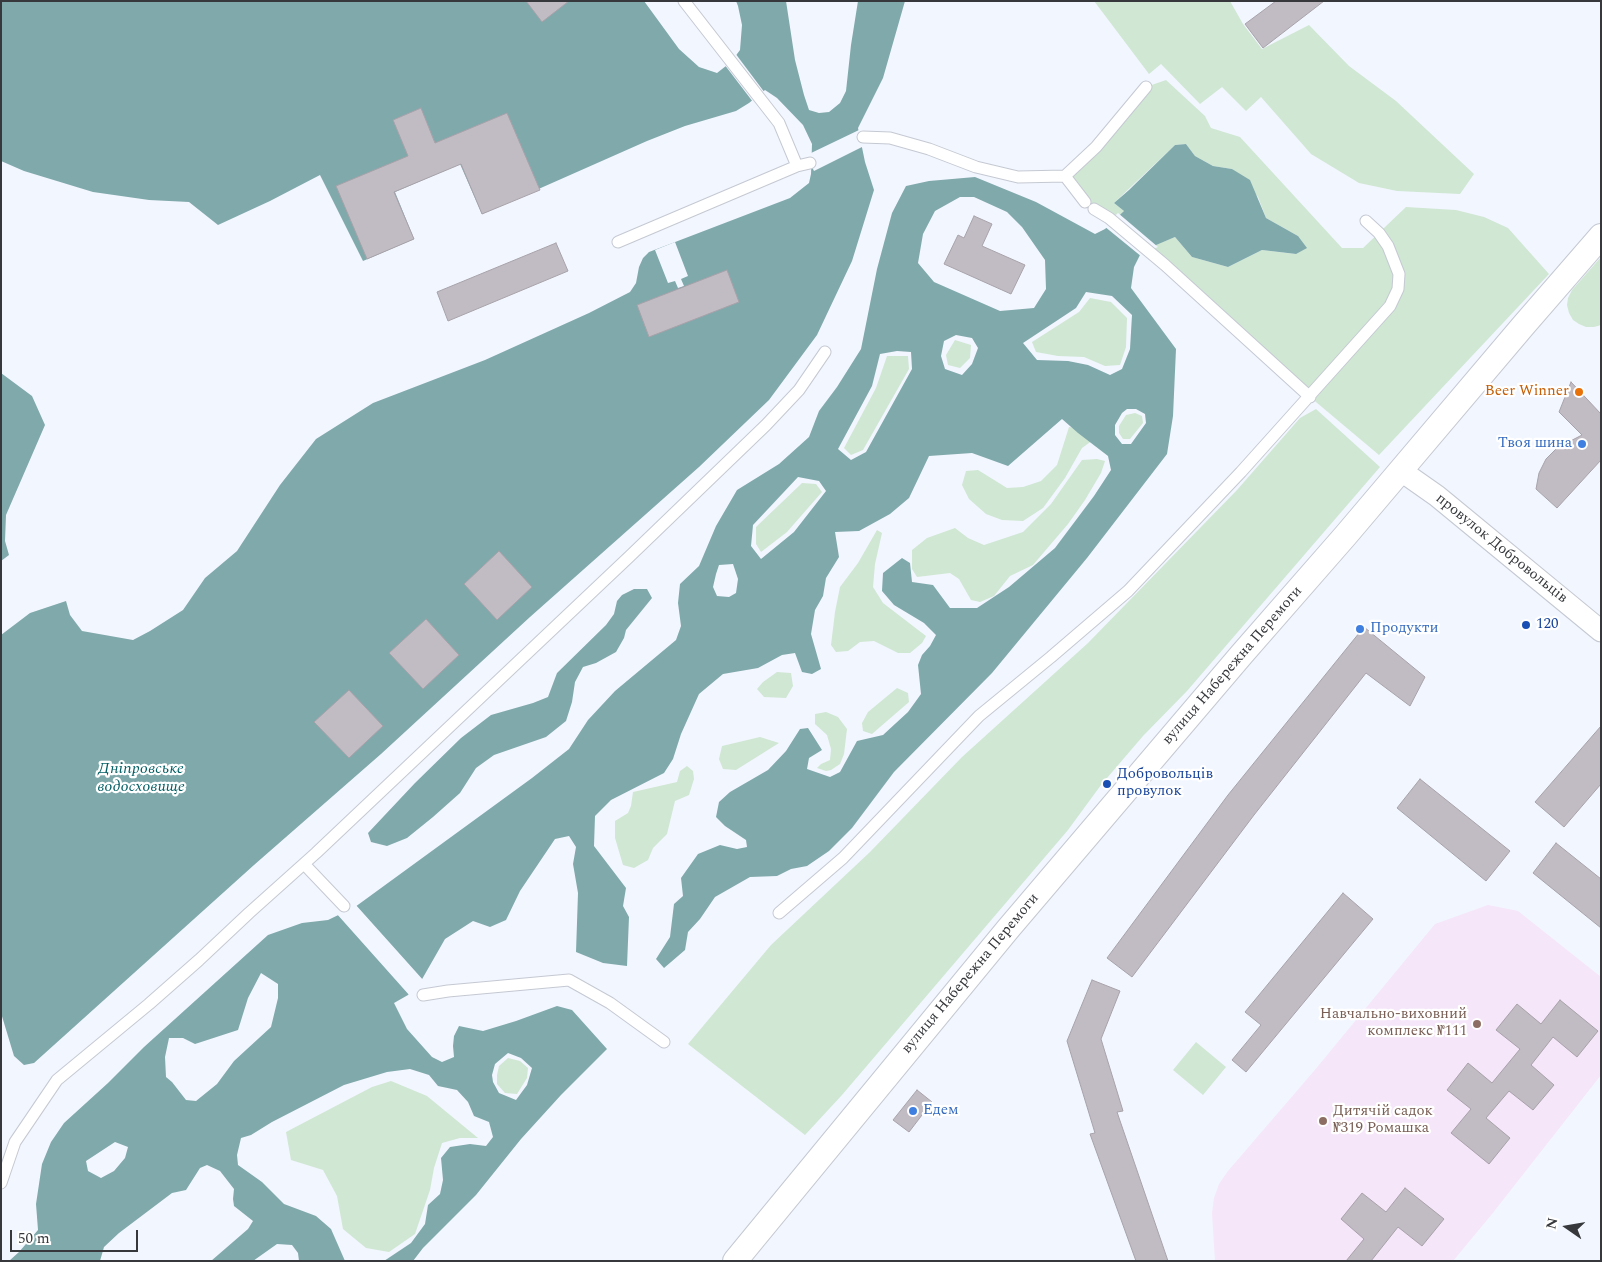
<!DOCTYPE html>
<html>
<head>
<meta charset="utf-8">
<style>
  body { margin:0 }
  #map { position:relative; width:1602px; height:1262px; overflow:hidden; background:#f2f6ff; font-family:Spectral,serif }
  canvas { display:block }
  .frame { position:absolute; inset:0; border:2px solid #36383b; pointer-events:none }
  .north { position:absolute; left:1542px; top:1202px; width:50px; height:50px; -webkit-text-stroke:4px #fff; paint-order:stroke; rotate:283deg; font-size:14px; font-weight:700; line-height:20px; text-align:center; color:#36383b }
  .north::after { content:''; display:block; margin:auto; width:18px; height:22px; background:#36383b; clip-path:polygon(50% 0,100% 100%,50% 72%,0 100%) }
  .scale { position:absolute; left:10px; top:1230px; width:128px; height:22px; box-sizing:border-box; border:2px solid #36383b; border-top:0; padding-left:6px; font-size:15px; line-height:18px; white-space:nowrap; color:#36383b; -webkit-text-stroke:4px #fff; paint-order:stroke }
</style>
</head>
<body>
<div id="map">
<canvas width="1602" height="1262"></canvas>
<div class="frame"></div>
<div class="north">N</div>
<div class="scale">50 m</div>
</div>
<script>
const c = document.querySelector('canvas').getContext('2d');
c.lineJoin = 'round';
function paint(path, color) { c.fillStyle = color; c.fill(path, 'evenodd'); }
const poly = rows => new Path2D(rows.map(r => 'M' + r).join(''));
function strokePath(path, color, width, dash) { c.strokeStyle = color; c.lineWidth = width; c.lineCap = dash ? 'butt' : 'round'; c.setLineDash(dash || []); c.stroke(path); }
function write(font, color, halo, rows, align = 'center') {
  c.font = font + ' Spectral,serif'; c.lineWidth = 4.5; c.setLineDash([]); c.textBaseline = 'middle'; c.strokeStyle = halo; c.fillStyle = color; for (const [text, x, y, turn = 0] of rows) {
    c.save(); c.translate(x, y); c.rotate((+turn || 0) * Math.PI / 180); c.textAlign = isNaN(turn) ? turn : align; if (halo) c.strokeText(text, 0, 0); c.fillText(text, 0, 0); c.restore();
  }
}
paint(poly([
  [1488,905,1518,911,1601,977,1601,1075,1492,1214,1453,1261,1215,1261,1212,1213,1214,1198,1219,1184,1228,1171,1314,1071,1435,924]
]), '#f5e6f9');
paint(poly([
  [1094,1,1230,1,1243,24,1262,49,1309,25,1349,66,1396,101,1474,174,1460,194,1397,191,1359,183,1311,154,1261,97,1246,111,1222,87,1200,104,1161,64,1149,74],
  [1166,80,1205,116,1211,128,1240,137,1342,248,1363,248,1406,207,1456,210,1484,217,1508,228,1549,274,1379,455,1310,397,1146,249,1175,237,1192,257,1228,267,1262,250,1295,254,1298,236,1266,218,1258,197,1232,169,1213,166,1195,156,1186,144,1175,145,1114,203,1124,211,1114,222,1081,199,1065,176,1146,87],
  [1601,257,1601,325,1594,327,1586,327,1579,324,1573,320,1569,313,1567,305,1568,298,1572,290],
  [1090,298,1111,302,1127,318,1126,347,1120,365,1105,366,1084,357,1058,356,1036,352,1032,342,1079,312],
  [955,340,971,345,970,358,960,368,948,365,946,355],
  [887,356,908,356,909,369,863,450,851,455,844,448,876,388],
  [1316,409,1380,467,1187,691,1143,736,1101,785,1068,830,842,1095,805,1135,688,1044,771,945,870,852,962,757,1088,643,1237,490,1300,418],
  [1135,413,1142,416,1143,423,1130,439,1123,439,1119,433,1119,426,1126,415],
  [1069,427,1082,429,1093,440,1082,448,1065,478,1043,508,1023,521,1002,520,986,514,969,499,962,485,966,471,978,470,1007,488,1023,487,1041,481,1057,465],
  [1097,459,1105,461,1101,473,1085,500,1068,524,1033,565,1010,576,994,596,980,602,971,600,959,579,950,573,917,577,912,569,912,550,927,538,955,528,968,538,984,545,1023,532,1051,504,1082,460],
  [802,483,816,484,822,492,787,532,761,552,756,544,756,527],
  [877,530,882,533,875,564,873,587,883,603,926,636,922,643,910,653,898,653,874,641,860,642,848,651,836,652,831,645,835,612,840,587,858,563],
  [777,672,791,673,793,686,786,698,764,697,757,689,763,682],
  [897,688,908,693,909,702,872,734,863,731,862,723,868,712],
  [826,712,838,717,847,729,844,754,840,764,831,770,826,771,817,768,821,764,830,760,831,749,827,735,815,724,815,714],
  [760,737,779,743,736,770,723,769,719,759,722,746],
  [687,766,693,771,694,779,689,795,675,801,667,834,653,848,648,860,634,868,623,865,615,838,615,821,628,813,631,806,633,792,677,782,680,771],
  [1196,1042,1226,1067,1203,1095,1173,1070],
  [508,1058,520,1061,528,1068,527,1078,517,1094,505,1093,497,1084,497,1075,499,1066],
  [391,1081,427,1096,478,1138,460,1138,442,1143,434,1168,430,1190,415,1234,389,1252,366,1248,343,1229,337,1196,323,1170,291,1160,286,1132,372,1087]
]), '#d0e7d3');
paint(poly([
  [1,1,644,1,679,49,699,67,717,73,731,62,740,50,742,25,738,6,736,1,786,1,795,60,804,95,809,110,819,113,829,112,840,103,846,91,851,45,858,1,905,1,883,78,858,128,865,162,874,190,852,261,817,335,769,400,699,467,530,617,381,754,254,865,34,1063,24,1065,14,1056,1,1013,1,635,30,613,66,601,70,615,82,631,133,640,150,631,183,610,205,578,237,551,280,485,316,439,373,403,485,360,589,313,630,292,636,283,639,267,643,258,649,252,790,198,809,183,811,174,812,144,803,125,777,98,765,90,749,103,736,111,685,126,647,141,482,214,460,164,395,192,414,239,363,261,320,175,270,201,218,225,189,202,149,200,93,192,24,171,1,161],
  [1186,144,1195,156,1213,166,1232,169,1250,180,1266,218,1298,236,1307,248,1296,254,1262,250,1228,267,1192,257,1175,237,1142,251,1134,267,1131,288,1176,349,1173,416,1167,454,1087,558,992,673,894,772,852,828,829,851,807,866,791,869,777,876,750,877,715,897,700,919,688,932,685,950,664,968,656,959,670,937,674,904,683,896,681,878,698,854,720,845,737,849,747,847,746,840,725,826,716,817,719,802,730,792,768,770,786,751,800,729,808,728,822,750,809,758,807,769,830,777,840,772,857,741,883,735,908,712,921,694,918,665,922,655,930,646,936,635,924,623,894,605,882,591,883,573,902,558,910,563,912,582,933,585,950,608,977,608,1009,587,1055,548,1094,496,1111,470,1108,456,1078,433,1062,419,1008,466,972,453,929,456,909,498,890,514,859,531,835,532,839,557,826,578,823,596,815,610,811,634,821,669,812,674,802,672,795,653,782,655,758,668,723,674,699,694,681,734,673,759,664,773,611,800,595,816,594,846,626,888,623,906,629,917,627,966,603,963,576,952,578,893,573,864,576,847,569,836,555,839,520,891,506,920,490,927,473,921,445,939,421,981,408,995,394,1003,407,1029,432,1057,442,1062,454,1057,453,1046,454,1036,459,1026,483,1031,516,1021,557,1006,572,1010,607,1049,561,1095,521,1139,476,1195,423,1248,413,1261,384,1261,411,1243,425,1224,428,1205,440,1194,443,1180,441,1158,450,1147,470,1144,486,1146,493,1137,489,1122,474,1116,468,1102,457,1090,438,1086,429,1075,410,1069,387,1072,344,1085,272,1122,251,1135,241,1138,237,1155,238,1165,262,1182,284,1204,316,1216,331,1229,345,1261,299,1261,298,1253,292,1245,277,1244,253,1261,211,1261,248,1229,253,1221,234,1206,233,1199,234,1189,220,1171,207,1165,200,1168,186,1190,172,1193,119,1233,104,1247,100,1261,9,1261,19,1252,38,1230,36,1204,42,1164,51,1142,64,1123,108,1083,144,1047,268,935,302,923,328,920,355,907,532,778,569,749,588,720,615,691,676,640,681,626,678,603,680,584,699,566,716,526,737,490,779,464,809,437,819,411,837,387,861,349,877,269,892,213,906,186,929,181,975,177,1036,202,1095,234,1105,229,1124,211,1114,203,1129,190,1175,145],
  [960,197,974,197,1007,212,1022,227,1045,260,1046,289,1034,308,1000,311,934,282,918,263,923,234,935,211],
  [1086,292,1112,296,1132,315,1130,349,1122,369,1110,375,1088,365,1068,361,1037,360,1023,343,1076,308],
  [956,335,972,338,978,348,972,364,962,375,945,369,941,356,944,341],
  [897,351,911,352,912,369,866,452,851,460,838,449,872,386,880,354],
  [1127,409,1136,409,1145,414,1146,423,1131,444,1122,444,1115,435,1115,425,1122,413],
  [798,477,819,481,826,491,794,532,761,559,751,546,753,525],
  [733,564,738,579,736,593,729,597,717,596,713,587,716,574,719,565],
  [261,973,278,984,278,998,271,1027,234,1061,217,1084,196,1101,186,1100,172,1082,166,1077,165,1057,169,1038,183,1038,195,1044,238,1030,248,998],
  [508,1053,521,1058,532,1068,527,1085,516,1100,499,1093,493,1082,492,1075,495,1064],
  [115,1142,128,1147,125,1158,114,1171,101,1178,88,1171,86,1161],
  [1,373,32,396,45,425,6,515,5,541,9,555,1,561],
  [634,589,647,589,652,598,626,630,624,638,616,652,596,663,583,667,575,682,572,702,566,721,546,737,494,755,476,768,460,793,433,817,407,838,387,846,371,842,368,833,415,783,461,738,491,715,533,703,548,697,557,673,606,625,614,614,617,601,622,595]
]), '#80a9ac');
paint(poly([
  [735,53,765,93,753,102,724,64],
  [859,130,864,146,814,171,809,161,809,154],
  [1118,213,1158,247,1144,253,1142,257,1104,226],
  [675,242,688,276,681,279,684,286,678,288,675,281,668,283,655,250],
  [355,904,424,981,410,996,336,913]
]), '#f2f6ff');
const building = poly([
  [526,1,569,1,542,22,526,1],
  [1276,1,1324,1,1263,48,1245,24,1276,1],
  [421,108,435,143,507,113,540,190,482,214,461,164,394,192,414,239,367,259,336,186,408,156,393,120,421,108],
  [974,216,992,224,982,246,1025,265,1011,294,944,264,958,235,964,238,974,216],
  [556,243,568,271,448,321,437,292,556,243],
  [727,270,739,302,649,337,637,305,727,270],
  [1571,382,1601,414,1601,460,1557,508,1536,489,1539,473,1546,459,1557,448,1582,435,1559,412,1571,382],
  [499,551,532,587,497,620,464,584,499,551],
  [426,619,459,655,423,689,389,653,426,619],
  [1364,627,1425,677,1410,706,1366,673,1254,815,1132,977,1107,958,1228,795,1364,627],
  [349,690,383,726,349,758,314,722,349,690],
  [1601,726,1601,784,1564,827,1535,802,1601,726],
  [1420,779,1510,851,1486,881,1397,808,1420,779],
  [1556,843,1601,879,1601,928,1533,873,1556,843],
  [1343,893,1373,919,1246,1072,1232,1060,1261,1025,1245,1012,1343,893],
  [1092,980,1120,991,1101,1039,1123,1111,1117,1112,1168,1261,1136,1261,1090,1134,1095,1133,1067,1041,1092,980],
  [1560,1000,1598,1031,1577,1057,1553,1037,1531,1065,1554,1085,1533,1110,1509,1091,1486,1118,1510,1138,1489,1164,1451,1133,1471,1109,1447,1090,1468,1063,1492,1083,1520,1049,1496,1030,1517,1004,1541,1024,1560,1000],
  [917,1090,932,1102,909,1132,893,1120,917,1090],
  [1405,1188,1444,1219,1422,1246,1398,1227,1371,1261,1346,1261,1364,1239,1341,1219,1362,1193,1386,1212,1405,1188]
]);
paint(building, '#c1bbc3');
strokePath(building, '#a8a2aa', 1);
const pedestrian = poly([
  [684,1,779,123,797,166,810,163],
  [863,137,890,138,929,149,976,167,1018,177,1065,176,1096,147,1146,87],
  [1065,176,1085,202],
  [1094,209,1109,218,1165,265,1310,397],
  [618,242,797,166],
  [304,864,344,906],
  [779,913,843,858,979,716,1051,657,1128,591,1241,472,1390,306,1398,289,1399,274,1388,246,1379,233,1366,221],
  [423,995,448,991,569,980,610,1003,664,1042],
  [1,1183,15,1142,57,1080,149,1004,199,960,249,913,316,853,630,556,766,425,799,390,825,352]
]);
const secondary = poly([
  [1400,470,1437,496,1601,631]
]);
const primary = poly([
  [735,1261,1008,929,1242,654,1346,535,1523,326,1601,236]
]);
strokePath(pedestrian, '#c5c9d2', 13);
strokePath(secondary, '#c5c9d2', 23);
strokePath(primary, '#c5c9d2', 26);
strokePath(pedestrian, '#fff', 11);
strokePath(secondary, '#fff', 21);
strokePath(primary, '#fff', 24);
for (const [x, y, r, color] of [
  [1579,392,5,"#e8710a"],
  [1582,444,5,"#3f7fe0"],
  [1526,625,5,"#1a4fb4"],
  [1360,629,5,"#3f7fe0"],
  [1107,784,5,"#1a4fb4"],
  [1477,1024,5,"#8d6e63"],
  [913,1111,5,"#3f7fe0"],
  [1323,1121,5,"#8d6e63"]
]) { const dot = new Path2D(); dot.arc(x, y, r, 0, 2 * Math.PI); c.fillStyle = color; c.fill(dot); strokePath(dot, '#fff', 2); }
write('15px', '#c56008', '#fff', [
  ["Beer Winner",1569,392]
], 'right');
write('15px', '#366cbe', '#fff', [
  ["Твоя шина",1572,444,"right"],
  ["Продукти",1370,629],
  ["Едем",923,1111]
], 'left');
write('15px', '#36383b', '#fff', [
  ["провулок Добровольців",1501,549,39],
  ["вулиця Набережна Перемоги",1233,666,-49],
  ["вулиця Набережна Перемоги",971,974,-50]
]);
write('15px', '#164399', '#fff', [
  ["120",1536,625],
  ["Добровольців",1117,775],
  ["провулок",1117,792]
], 'left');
write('15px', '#785e54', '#fff', [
  ["Навчально-виховний",1467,1015],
  ["комплекс №111",1467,1032],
  ["Дитячій садок",1333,1112,"left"],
  ["№319 Ромашка",1333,1129,"left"]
], 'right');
write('italic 16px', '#025e64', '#fff', [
  ["Дніпровське",141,770],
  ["водосховище",141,788]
]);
</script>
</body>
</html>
